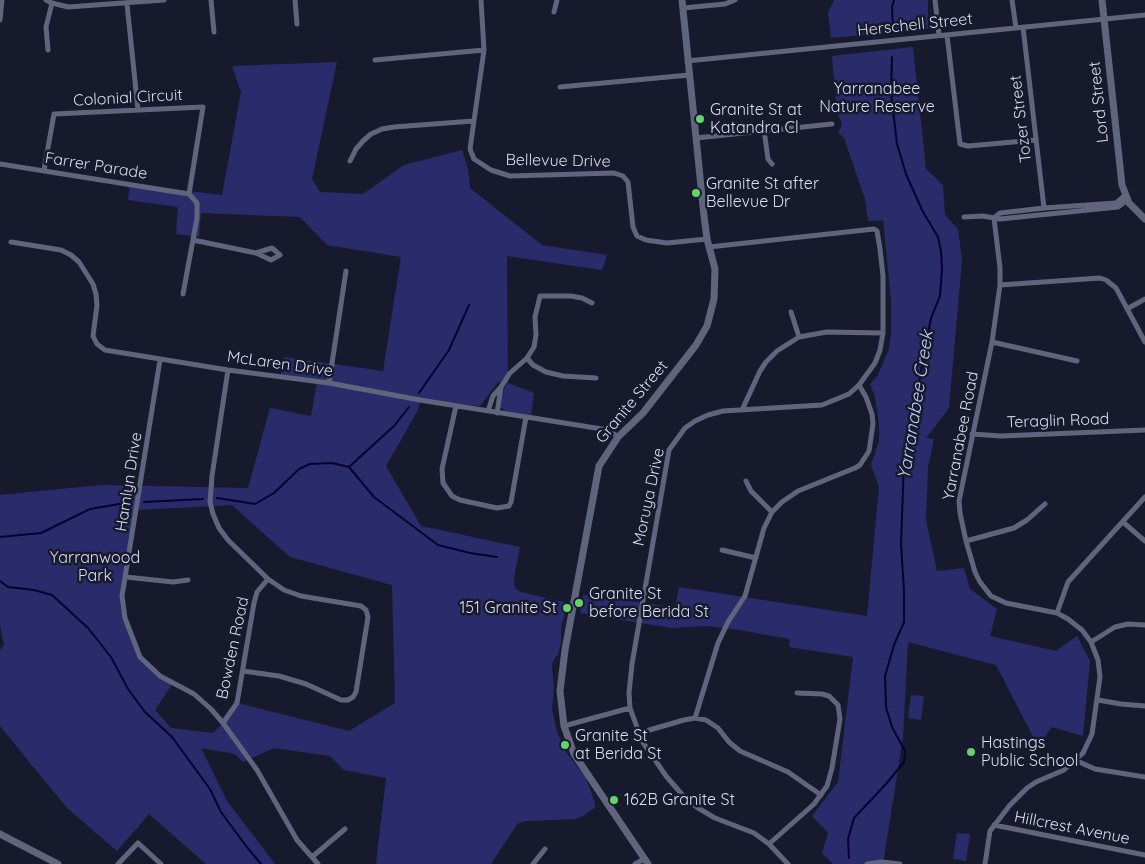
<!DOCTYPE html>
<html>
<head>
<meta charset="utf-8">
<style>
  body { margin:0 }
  canvas { display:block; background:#171a2d }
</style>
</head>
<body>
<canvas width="1145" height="864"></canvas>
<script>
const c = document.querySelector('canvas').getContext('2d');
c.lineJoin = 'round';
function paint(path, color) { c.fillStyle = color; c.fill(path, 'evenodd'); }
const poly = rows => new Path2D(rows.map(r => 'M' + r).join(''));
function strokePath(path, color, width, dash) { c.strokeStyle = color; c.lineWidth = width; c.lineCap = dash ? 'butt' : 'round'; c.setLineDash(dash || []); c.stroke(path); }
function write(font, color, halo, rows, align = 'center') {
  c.font = font + ' Quicksand,sans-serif'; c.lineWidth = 5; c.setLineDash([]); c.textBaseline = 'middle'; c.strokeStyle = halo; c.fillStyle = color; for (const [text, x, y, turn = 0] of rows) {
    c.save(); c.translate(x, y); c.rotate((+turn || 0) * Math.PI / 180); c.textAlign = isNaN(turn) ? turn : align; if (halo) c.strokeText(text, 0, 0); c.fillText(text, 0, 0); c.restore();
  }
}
paint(poly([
  [834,0,928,0,928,29,831,38,828,13],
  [913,47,926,169,943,185,945,215,958,229,962,260,949,408,926,438,934,439,928,467,926,520,937,571,964,568,970,589,997,609,990,636,1056,651,1077,636,1090,661,1083,736,1052,727,1038,746,996,665,908,642,903,737,883,864,833,864,822,853,828,833,812,816,838,782,853,657,789,647,790,639,733,629,706,626,671,628,580,613,583,595,675,607,679,587,867,616,879,487,871,465,879,441,879,424,875,397,870,384,878,375,889,349,891,335,891,299,883,220,868,221,865,199,844,138,838,132,841,127,842,122,837,114,832,56],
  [337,62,312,179,320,192,363,194,404,165,462,150,468,169,470,188,542,245,607,255,602,270,507,256,508,383,534,393,531,415,506,411,500,407,505,386,508,384,498,382,480,406,420,400,418,410,386,466,421,526,520,547,514,577,515,588,521,592,568,603,561,627,561,643,558,654,553,661,552,667,554,689,552,709,557,732,566,752,586,778,595,803,595,808,581,817,575,819,526,821,518,823,491,864,376,864,386,778,344,770,330,756,274,748,243,762,235,754,201,748,227,801,275,864,206,864,149,814,117,851,67,808,0,726,0,650,4,645,0,624,0,495,101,485,248,488,270,408,311,416,317,382,280,378,284,357,383,371,401,257,327,245,300,217,201,213,199,237,176,234,178,207,128,200,130,184,222,195,241,92,232,66],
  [232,505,290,557,392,585,395,703,349,731,237,703,223,723,213,733,171,728,155,710,173,683,140,657,125,618,122,596,137,510],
  [911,695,924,696,921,720,908,718],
  [957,833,970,834,966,861,953,859]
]), '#2a2b6b');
strokePath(poly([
  [893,27,892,7,894,0],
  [419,393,449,350,469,305],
  [349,467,374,497,438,545,470,553,497,557],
  [217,498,255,504,274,493,299,469,310,464,332,463,349,467,394,426,409,407],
  [144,502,203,499],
  [0,537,41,533,90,509,131,502],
  [0,581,8,587,34,590,52,595,88,628,111,657,128,689,145,712,172,737,210,789,221,812,246,846,261,864],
  [849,858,848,839,854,818,886,784,904,762,905,751,892,727,886,707,885,676,894,645,904,622,904,591,901,544,904,461,931,318,940,296,942,269,941,251,938,237,922,210,906,174,897,144,891,93,892,57]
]), '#080031', 2);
strokePath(poly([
  [46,0,52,3,68,7,164,0],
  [211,0,214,32],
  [295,0,297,24],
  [481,0,484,50,470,149,474,159,491,170,510,176,614,173,623,176,628,182,633,227,637,236,646,240,667,243,707,239],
  [935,0,939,35],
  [1012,0,1016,28],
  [127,4,138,110],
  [683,8,725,4,735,0],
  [554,12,557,0],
  [0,20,2,0],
  [1023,27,1044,208],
  [947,35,960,144,968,146,1036,140],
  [48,50,46,27,52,3],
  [375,60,484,50],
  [687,61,1145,15],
  [560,87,689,75],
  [764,130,768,159,772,164],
  [696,138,832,124],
  [350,161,356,149,363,141,371,134,382,129,394,127,473,121],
  [0,164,189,194],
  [44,170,54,114,203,107,189,194],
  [964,217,983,216,1000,219,1118,207,1127,200],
  [994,218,1000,213,1044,208,1116,203,1125,195],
  [193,240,256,253,272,248,280,255,271,260,256,253],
  [11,242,61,250,71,255,79,262,93,284,96,294,97,305,93,336,97,344,105,350,228,370,329,383,420,400,602,429,610,431,618,437],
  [709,247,874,229,877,231,880,249,883,276,883,333,880,350,875,363,859,385,849,394,822,405,723,411,708,415,695,421,685,428,669,450,632,664,629,693,630,708,642,741,666,776,686,799,698,808,715,818,754,833,769,844,788,864],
  [1000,285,1100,278,1106,280,1116,288,1145,342],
  [183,294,197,218,197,203,189,194],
  [1127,309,1145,299],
  [791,312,799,337],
  [992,342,1077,361],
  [527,358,533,365,546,372,563,376,596,378],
  [160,360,122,596,125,618,140,657,160,676,194,694,211,709,223,723,257,770,297,840,318,864],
  [228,370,212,476,210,502,213,514,219,528,228,540,268,579,284,590,301,596,361,606,366,610,368,617,356,692,353,697,348,700,341,700,306,684,279,676,243,671],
  [329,383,346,271],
  [456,406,442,469,443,483,452,496,460,500,497,508,509,506,511,502,526,417],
  [742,410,760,371,766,362,777,351,799,337,827,332,883,333],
  [488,411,493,396,501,387,510,373,527,358,534,347,536,335,535,317,540,296,571,296,582,298,592,303],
  [497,413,501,388],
  [972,434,1001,436,1145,430],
  [746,481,751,491,772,512],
  [1123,522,1145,541],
  [966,541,1014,528,1027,520,1045,504],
  [722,550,756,558],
  [126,577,173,582,188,580],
  [1057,613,1068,582,1145,497],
  [1091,642,1115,627,1128,624,1145,625],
  [1098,700,1121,704,1145,706],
  [695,718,718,643,728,622,745,596,764,528,772,512,782,502,798,491,855,468,860,465,869,451,873,424,872,414,866,397,859,385],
  [223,723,237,703,254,603,257,592,268,579],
  [564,726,630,708],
  [639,733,684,720,695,718,706,720,718,728,729,742,740,751,788,772,821,795],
  [1077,761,1095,769,1145,777],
  [994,825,1145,855],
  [769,844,814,804,827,786,832,768,840,719,838,705,829,696,822,694,797,693],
  [312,857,345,829],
  [118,864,138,843,161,864],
  [533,864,545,849],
  [635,864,644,859],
  [867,864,882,862,900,864],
  [985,864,990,831,1010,805,1027,788,1036,782,1064,770,1083,753,1092,734,1100,677,1098,660,1091,642,1082,630,1068,619,1057,613,1006,603,991,596,980,582,975,572,966,541,960,513,959,501,992,342,1000,285,1000,268,994,218]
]), '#60647c', 5);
strokePath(poly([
  [1102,0,1122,185,1129,203,1145,219],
  [0,834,58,864],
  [648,864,574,754,564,726,560,691,565,650,599,466,618,437,643,413,696,345,707,326,714,299,715,269,707,239,704,216,682,0]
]), '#60647c', 7);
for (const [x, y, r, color] of [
  [700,119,5,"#64d468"],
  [696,193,5,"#64d468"],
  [579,603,5,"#64d468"],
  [567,608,5,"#64d468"],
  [565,745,5,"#64d468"],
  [971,752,5,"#64d468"],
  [614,800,5,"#64d468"]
]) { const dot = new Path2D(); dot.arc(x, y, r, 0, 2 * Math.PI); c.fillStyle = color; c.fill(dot); strokePath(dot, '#171a2d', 2); }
write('16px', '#daddeb', '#171a2d', [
  ["Herschell Street",915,25,-6],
  ["Colonial Circuit",128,98,-3],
  ["Lord Street",1099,102,-96],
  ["Tozer Street",1021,119,-97],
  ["Bellevue Drive",558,161,1],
  ["Farrer Parade",96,166,9],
  ["McLaren Drive",280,364,8],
  ["Granite Street",632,402,-50],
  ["Teraglin Road",1058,421,-2],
  ["Yarranabee Road",961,436,-79],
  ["Hamlyn Drive",129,482,-81],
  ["Moruya Drive",649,497,-78],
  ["Bowden Road",233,648,-78],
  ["Hillcrest Avenue",1072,828,11]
]);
write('16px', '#d9dcf2', '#171a2d', [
  ["Yarranabee",877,89],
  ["Nature Reserve",877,107],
  ["Yarranwood",95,558],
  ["Park",95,576]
]);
write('16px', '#daddeb', '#171a2d', [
  ["Granite St at",710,110],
  ["Katandra Cl",710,128],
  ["Granite St after",706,184],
  ["Bellevue Dr",706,202],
  ["Granite St",589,594],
  ["before Berida St",589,612],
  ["151 Granite St",557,608,"right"],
  ["Granite St",575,736],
  ["at Berida St",575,754],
  ["Hastings",981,743],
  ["Public School",981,761],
  ["162B Granite St",624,800]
], 'left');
write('italic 18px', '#c5ccf6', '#171a2d', [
  ["Yarranabee Creek",916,405,-81]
]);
</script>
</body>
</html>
